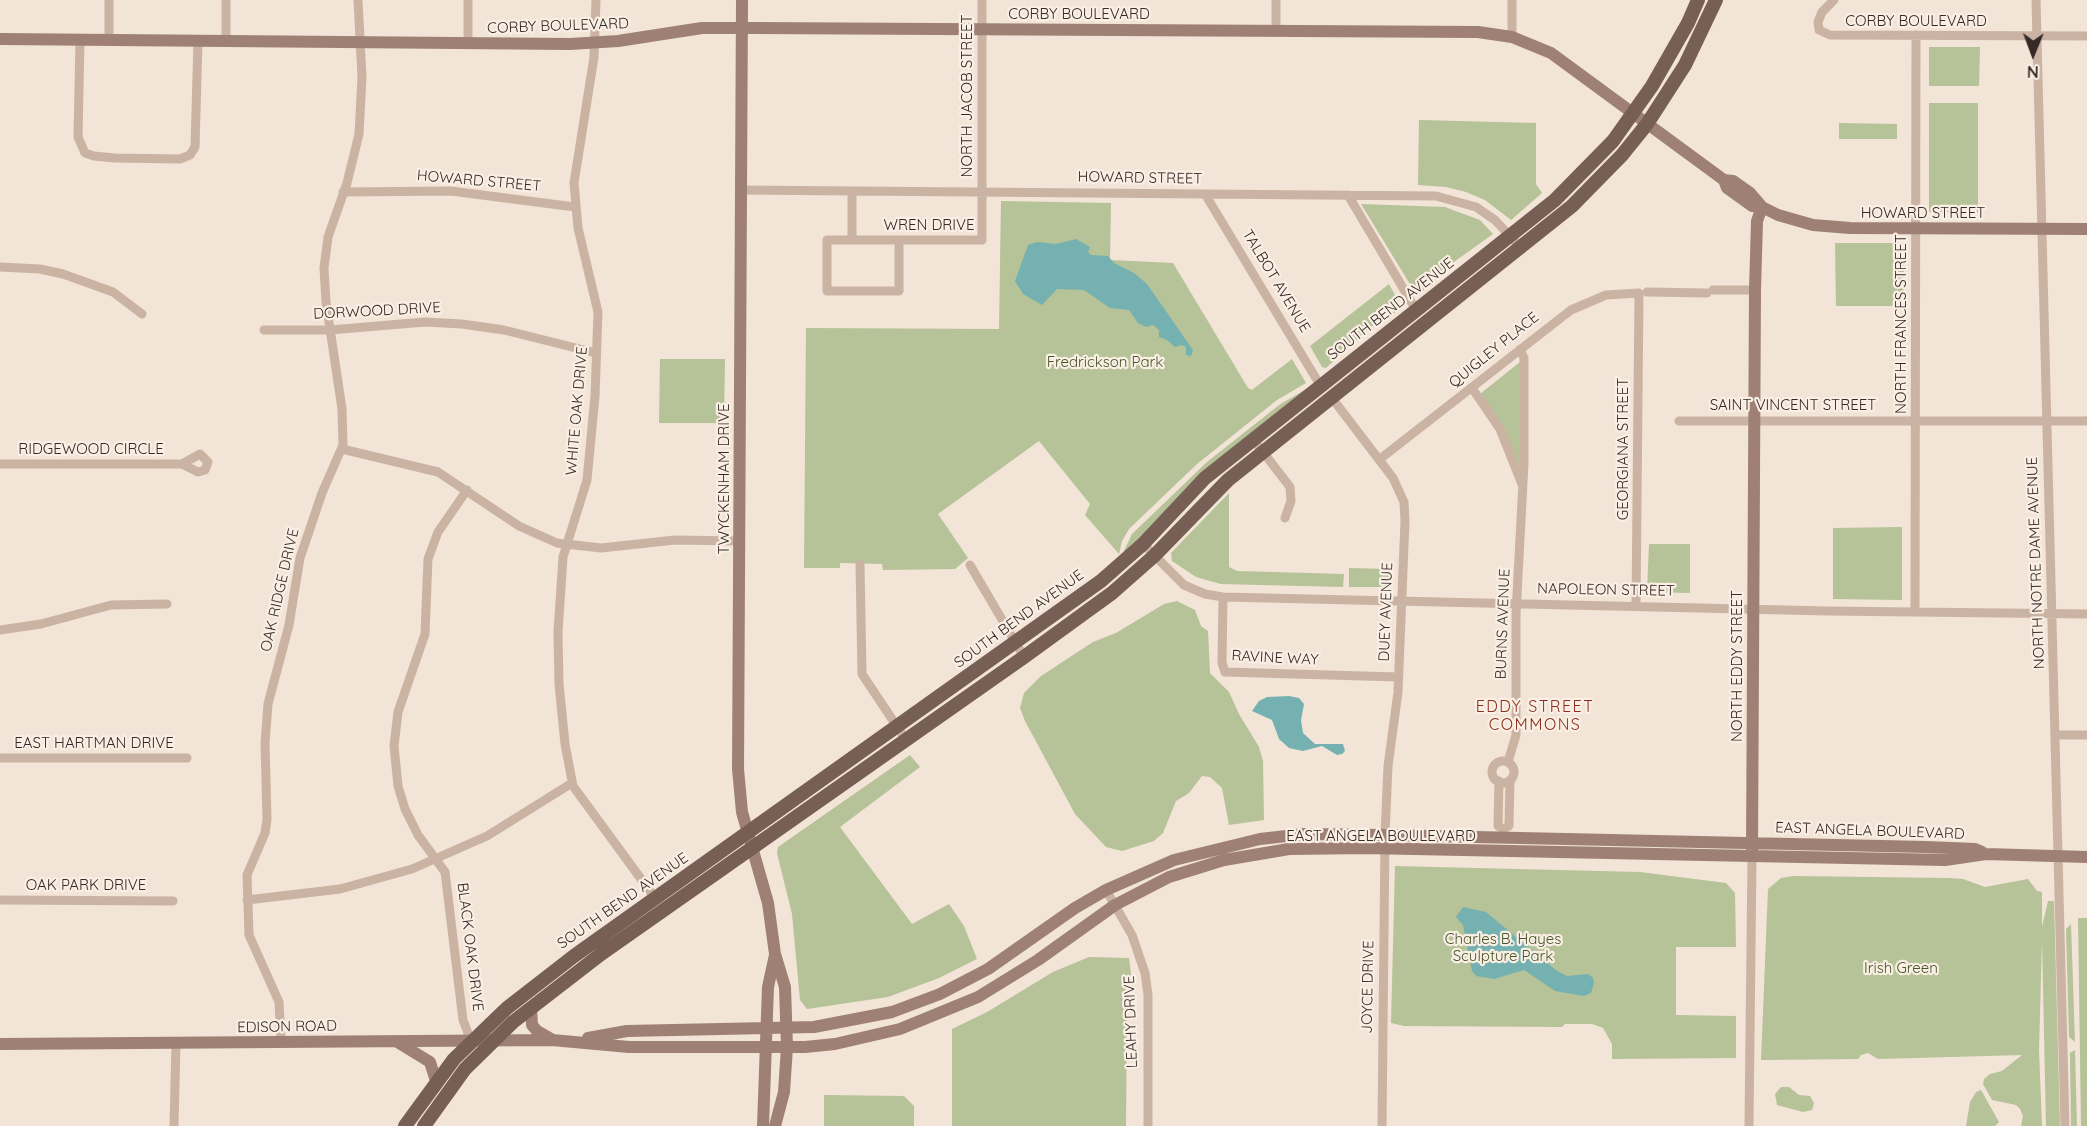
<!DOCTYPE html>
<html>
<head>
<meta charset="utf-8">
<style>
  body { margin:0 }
  #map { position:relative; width:2087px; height:1126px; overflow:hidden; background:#f2e4d7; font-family:Quicksand,sans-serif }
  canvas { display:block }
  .north { position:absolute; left:2003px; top:24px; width:60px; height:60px; -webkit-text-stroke:4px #faefe4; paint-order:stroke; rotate:181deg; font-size:16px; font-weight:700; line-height:24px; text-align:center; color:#352a25 }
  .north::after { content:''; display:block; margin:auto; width:21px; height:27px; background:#352a25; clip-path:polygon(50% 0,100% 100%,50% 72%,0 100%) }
</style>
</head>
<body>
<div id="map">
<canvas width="2087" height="1126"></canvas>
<div class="north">N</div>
</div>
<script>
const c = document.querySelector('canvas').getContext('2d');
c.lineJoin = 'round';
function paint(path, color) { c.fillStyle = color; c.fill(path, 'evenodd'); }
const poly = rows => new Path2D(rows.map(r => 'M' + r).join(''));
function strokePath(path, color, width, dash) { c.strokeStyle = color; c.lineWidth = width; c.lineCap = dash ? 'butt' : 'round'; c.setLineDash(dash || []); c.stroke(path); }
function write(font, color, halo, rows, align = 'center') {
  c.font = font + ' Quicksand,sans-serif'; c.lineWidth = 4.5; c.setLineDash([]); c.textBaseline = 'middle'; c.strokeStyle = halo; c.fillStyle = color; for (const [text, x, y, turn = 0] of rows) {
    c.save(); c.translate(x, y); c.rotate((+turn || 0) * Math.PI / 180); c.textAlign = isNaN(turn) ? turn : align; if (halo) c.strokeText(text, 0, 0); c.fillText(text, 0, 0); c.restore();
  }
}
paint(poly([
  [1929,47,1980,47,1979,86,1929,86],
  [1929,103,1978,103,1978,213,1929,212],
  [1419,120,1536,123,1536,184,1542,193,1511,220,1485,200,1466,192,1446,187,1418,185],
  [1839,123,1897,124,1897,139,1839,139],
  [1001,201,1111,203,1110,260,1173,263,1248,388,1252,390,1292,359,1306,383,1277,400,1197,464,1129,529,1122,541,1119,554,1085,515,1090,504,1039,441,938,514,968,558,955,569,883,570,882,564,840,563,840,568,804,568,806,328,999,329],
  [1361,204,1445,207,1480,220,1493,234,1444,269,1419,295,1416,294],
  [1835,243,1904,243,1904,306,1836,306],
  [1389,284,1402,308,1372,326,1326,368,1322,367,1310,346],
  [660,359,725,359,724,423,659,423],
  [1520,362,1520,463,1518,464,1480,394],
  [1308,388,1141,538,1123,553,1132,534,1207,462,1279,405],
  [1229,493,1229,567,1237,571,1344,574,1343,587,1221,584,1196,577,1172,561,1171,553],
  [1902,527,1902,600,1833,599,1833,528],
  [1649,544,1690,544,1690,593,1647,592],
  [1349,568,1390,569,1389,587,1349,587],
  [1177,601,1195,610,1201,626,1208,631,1210,673,1229,692,1239,714,1259,747,1263,761,1264,820,1229,825,1222,788,1210,777,1202,776,1189,793,1176,801,1163,833,1154,841,1122,851,1106,847,1075,814,1025,721,1020,708,1024,693,1041,676,1093,642,1116,633,1164,604],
  [910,755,920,767,840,827,912,924,949,904,964,926,977,959,939,978,888,997,807,1009,800,1000,792,914,777,853,778,847],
  [1395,866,1640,872,1726,883,1735,893,1736,947,1676,947,1676,1015,1736,1016,1736,1058,1612,1059,1612,1044,1603,1028,1592,1024,1565,1024,1562,1027,1404,1026,1391,1023],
  [1793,876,1948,878,1963,879,1985,887,2028,879,2037,891,2042,892,2042,927,2048,901,2054,901,2060,1126,2046,1126,2042,939,2039,1050,2042,1126,2021,1126,2023,1116,2020,1109,2016,1105,1992,1100,1983,1084,1984,1079,1990,1074,2002,1071,2022,1055,1878,1059,1868,1053,1861,1055,1858,1059,1761,1060,1768,889,1781,878],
  [2078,918,2087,918,2087,1126,2081,1126],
  [2071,924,2075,1042,2069,1037,2066,929],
  [1089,957,1129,958,1133,990,1128,992,1127,998,1126,1126,952,1126,952,1029,987,1012,1053,972],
  [2075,1050,2077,1126,2071,1126,2070,1053],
  [1781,1087,1789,1087,1799,1095,1810,1096,1814,1103,1812,1110,1803,1112,1777,1105,1775,1094],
  [1981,1090,1999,1122,1995,1126,1966,1126,1970,1102,1976,1092],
  [824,1095,904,1096,914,1106,914,1126,824,1126]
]), '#b6c297');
paint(poly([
  [1076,239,1090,247,1088,252,1091,255,1108,256,1114,263,1134,273,1147,284,1193,350,1191,356,1186,355,1186,347,1182,345,1175,347,1167,340,1159,337,1159,330,1153,325,1146,327,1138,323,1129,310,1110,308,1084,290,1057,289,1042,305,1023,294,1015,281,1028,245,1037,242,1056,244],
  [1289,696,1299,698,1304,704,1301,720,1303,733,1315,744,1343,744,1345,751,1342,754,1337,755,1322,746,1303,751,1289,748,1279,739,1272,720,1252,711,1259,701,1267,697],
  [1463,907,1486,912,1557,971,1567,976,1588,974,1593,978,1594,983,1591,993,1584,996,1555,991,1524,970,1494,979,1476,976,1472,971,1463,925,1456,917]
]), '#75b1b0');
strokePath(poly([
  [468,0,468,43],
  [596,0,594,57,574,183,578,228,598,312,595,396,587,480,563,557,558,632,559,684,565,744,573,786,655,898],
  [1834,0,1822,12,1818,22,1819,30,1830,35,2087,36],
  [2036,0,2065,1126],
  [1276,30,1276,0],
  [1512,37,1512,0],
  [80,40,78,137,85,153,94,156,115,158,180,159,190,155,195,147,198,41],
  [109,40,109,0],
  [226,41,226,0],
  [740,190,1436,196,1476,207,1495,220,1522,249],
  [343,192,451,191,575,207],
  [1205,194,1320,385],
  [1348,195,1416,310],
  [852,240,852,191],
  [899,240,899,291,827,291,827,240,982,240,982,0],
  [0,267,40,269,63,274,113,292,142,314],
  [1713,290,1755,290],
  [1647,292,1707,293],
  [264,330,330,330,425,322,462,324,504,330,596,353],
  [1472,388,1500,429,1522,484],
  [1332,398,1393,478,1404,502,1405,521,1398,692,1388,766,1385,835,1382,1126],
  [1679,421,2087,421],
  [1253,439,1290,487,1291,501,1285,518],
  [342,449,438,472,519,526,557,543,601,548,675,540,739,541],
  [1380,459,1571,310,1606,295,1639,293,1636,606],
  [0,464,182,464,198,472,205,470,208,462,200,454,182,464],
  [467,490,438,532,428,559,425,634,398,712,394,746,398,786,405,809,418,835,445,872,463,1020,471,1041],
  [1143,544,1184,585,1205,594,1223,597,1828,611,2087,614],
  [860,564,862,674,906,740],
  [970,565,1024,657],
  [1223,597,1222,663,1225,672,1398,677],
  [1915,612,1916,35],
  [0,630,41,624,111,605,167,604],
  [2056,735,2087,735],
  [0,758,187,758],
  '1492 772a11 11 0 1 1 22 0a11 11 0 1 1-22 0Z',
  [1508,762,1516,735,1516,614,1524,463,1524,358,1520,349],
  [1499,781,1498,826,1503,829],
  [1503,838,1503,829,1509,826,1510,780],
  [1106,890,1132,935,1145,973,1148,995,1148,1126],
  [0,900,173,901],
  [247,900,340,889,412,869,487,836,572,783],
  [281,1042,279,1002,249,935,247,875,265,833,267,819,265,743,268,704,289,625,300,558,322,493,343,445,342,409,326,302,324,268,328,237,347,183,359,134,362,77,358,0],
  [174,1126,176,1044],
  [1749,1126,1752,857]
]), '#cbb3a3', 9);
strokePath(poly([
  [742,0,738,769,742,812,768,903,775,954,785,987,787,1047,784,1092,775,1126],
  [0,39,570,44,618,41,702,28,755,28,1478,32,1512,37,1551,53,1724,180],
  [1762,207,1750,193,1733,181,1724,180,1727,188,1752,206,1762,207,1778,215,1813,225,1850,228,2087,229],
  [1752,850,1755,290,1757,221,1762,207],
  [531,1008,532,1025,537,1031,551,1039],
  [588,1038,627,1031,814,1027,892,1012,940,994,988,969,1075,908,1106,890,1174,860,1260,839,1304,834,1385,835,1926,847,1975,849,1982,852],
  [399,1043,430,1062,436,1081],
  [0,1044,552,1040,629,1047,805,1047,835,1044,900,1029,978,997,1038,960,1115,905,1169,877,1224,860,1289,849,1366,848,1945,860,1986,854,2087,857],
  [763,1126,768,987,775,955]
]), '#9e8174', 12);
strokePath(poly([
  [405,1126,454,1059,507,1008,574,956,1101,581,1143,544,1205,478,1555,200,1613,141,1652,86,1688,23,1698,0],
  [424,1126,465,1069,513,1022,601,954,1024,657,1112,593,1154,556,1228,480,1572,206,1622,155,1647,124,1685,65,1716,0]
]), '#785f55', 14);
write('15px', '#352a25', '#faefe4', [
  ["CORBY BOULEVARD",1079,14],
  ["CORBY BOULEVARD",1916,21],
  ["CORBY BOULEVARD",558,26,-2],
  ["NORTH JACOB STREET",967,96,-90],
  ["HOWARD STREET",1140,178,1],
  ["HOWARD STREET",479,181,5],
  ["HOWARD STREET",1923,213],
  ["WREN DRIVE",929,225],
  ["TALBOT AVENUE",1276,281,59],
  ["SOUTH BEND AVENUE",1391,309,-38],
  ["DORWOOD DRIVE",377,311,-3],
  ["NORTH FRANCES STREET",1901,324,-90],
  ["QUIGLEY PLACE",1494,350,-39],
  ["SAINT VINCENT STREET",1793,405],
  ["WHITE OAK DRIVE",577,411,-85],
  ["RIDGEWOOD CIRCLE",91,449],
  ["GEORGIANA STREET",1623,449,-90],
  ["TWYCKENHAM DRIVE",724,479,-90],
  ["NORTH NOTRE DAME AVENUE",2036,563,-92],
  ["OAK RIDGE DRIVE",280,590,-77],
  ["NAPOLEON STREET",1606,590,1],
  ["DUEY AVENUE",1386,612,-88],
  ["SOUTH BEND AVENUE",1019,619,-36],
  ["BURNS AVENUE",1503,624,-88],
  ["RAVINE WAY",1275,658,3],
  ["NORTH EDDY STREET",1737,666,-90],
  ["EAST HARTMAN DRIVE",94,743],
  ["EAST ANGELA BOULEVARD",1870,831,2],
  ["EAST ANGELA BOULEVARD",1381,836],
  ["OAK PARK DRIVE",86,885],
  ["SOUTH BEND AVENUE",623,901,-35],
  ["BLACK OAK DRIVE",470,947,83],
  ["JOYCE DRIVE",1368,987,-89],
  ["LEAHY DRIVE",1131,1022,-92],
  ["EDISON ROAD",287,1027,-1]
]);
write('15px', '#475528', '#faefe4', [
  ["Fredrickson Park",1105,362],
  ["Charles B. Hayes",1503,939],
  ["Sculpture Park",1503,956],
  ["Irish Green",1901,968]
]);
c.letterSpacing = '1.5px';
write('16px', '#892e1a', '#faefe4', [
  ["EDDY STREET",1535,707],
  ["COMMONS",1535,725]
]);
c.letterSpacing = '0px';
</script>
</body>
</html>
